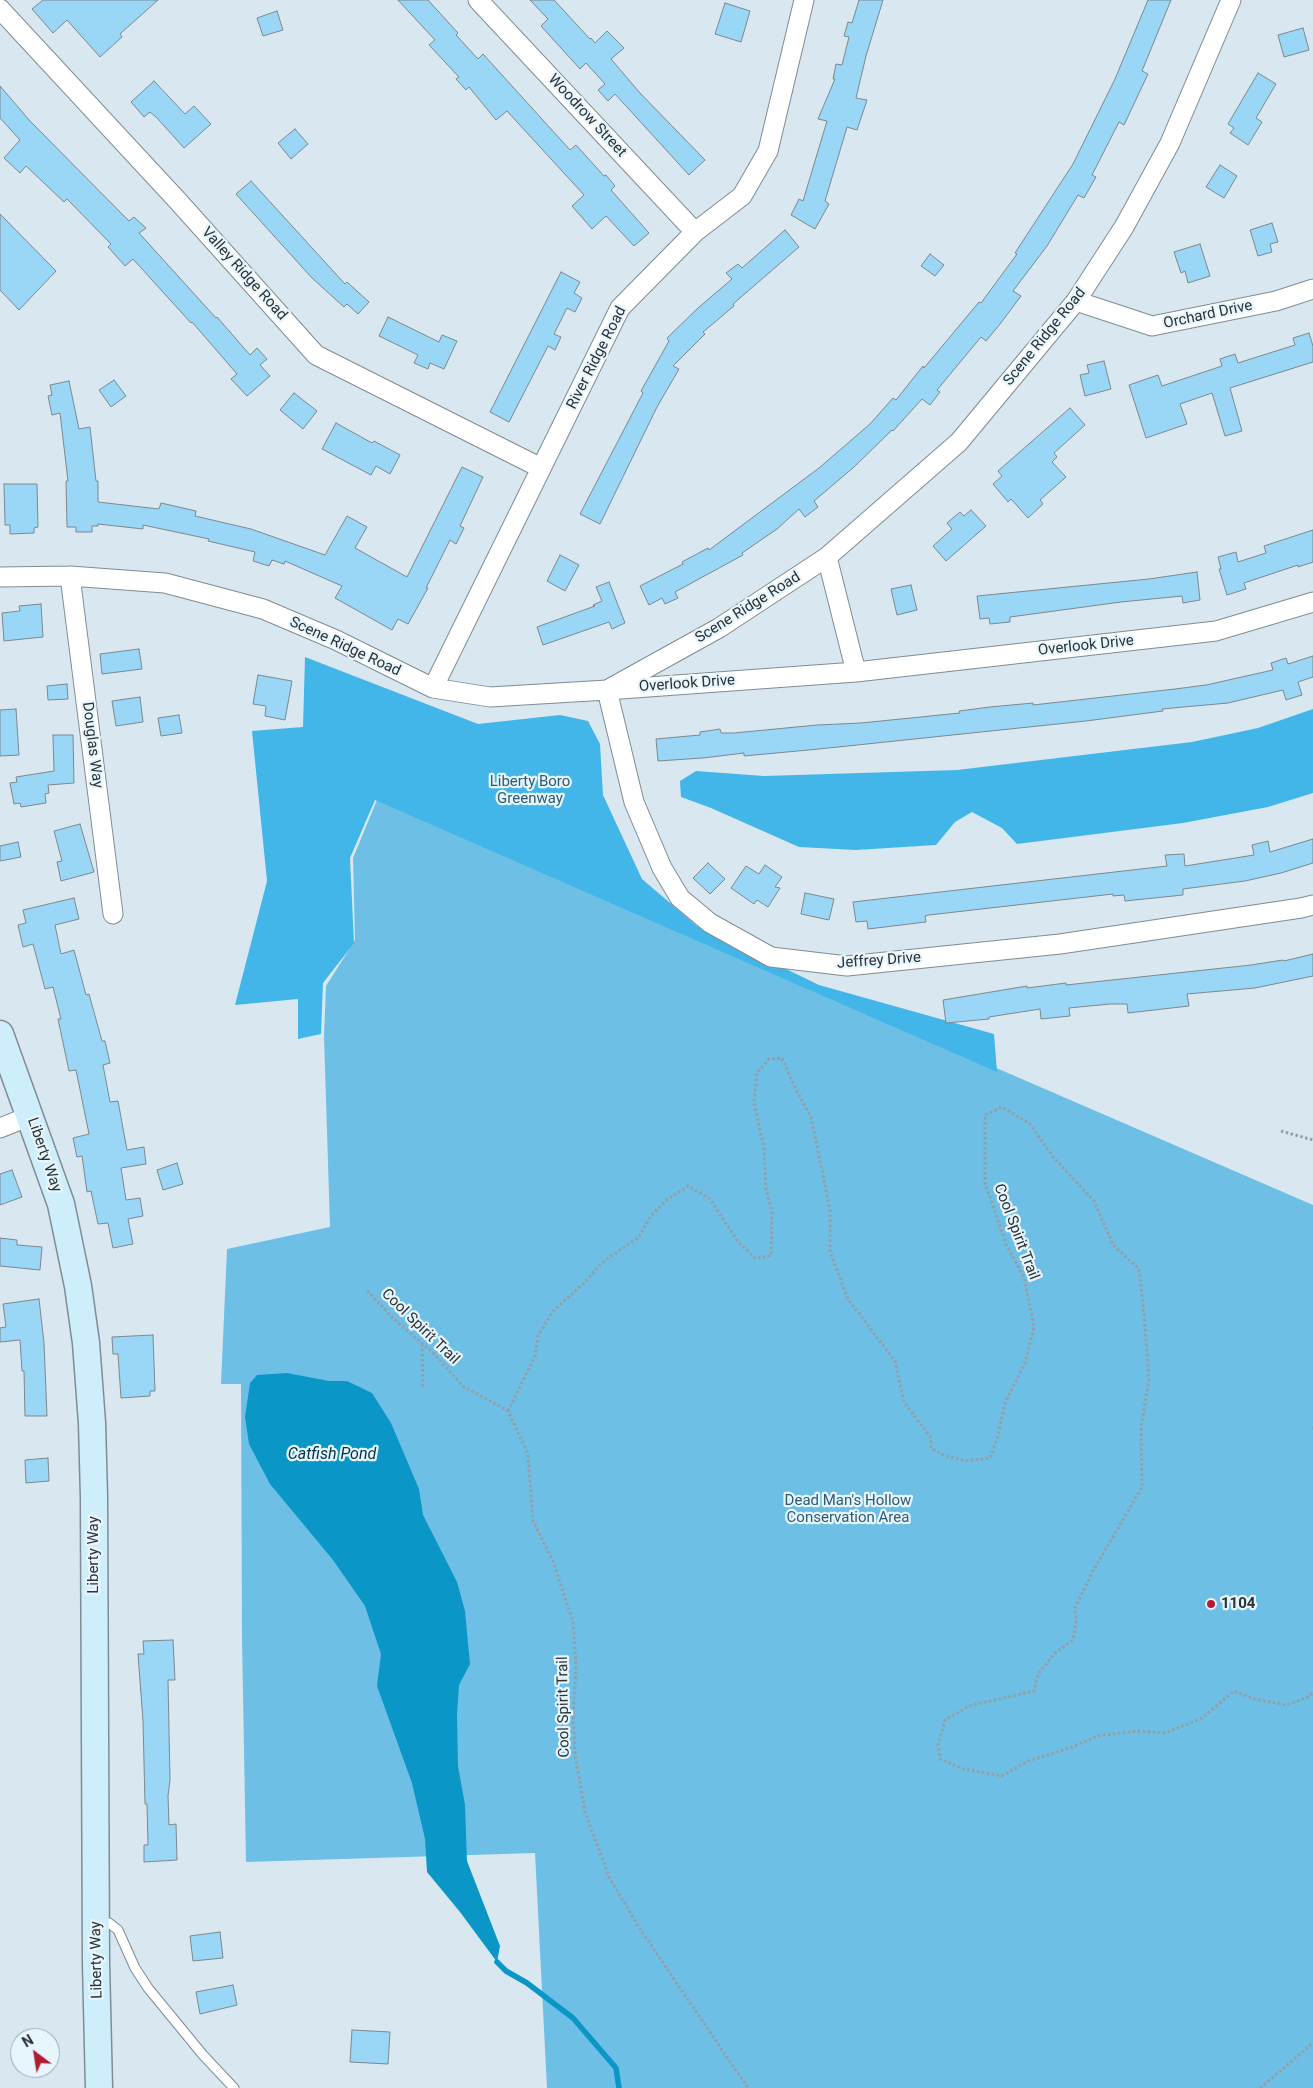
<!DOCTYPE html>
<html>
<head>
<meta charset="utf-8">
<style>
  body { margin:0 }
  #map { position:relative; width:1313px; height:2088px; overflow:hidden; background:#d9e8f0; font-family:Roboto,sans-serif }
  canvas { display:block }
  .north { position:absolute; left:10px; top:2028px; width:50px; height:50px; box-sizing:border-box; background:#e7f5fd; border:1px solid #9ca7ad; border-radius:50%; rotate:329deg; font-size:14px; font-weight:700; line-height:20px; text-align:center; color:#2b3134 }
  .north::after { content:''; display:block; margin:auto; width:18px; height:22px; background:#b11e32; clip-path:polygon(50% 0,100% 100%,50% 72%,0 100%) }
</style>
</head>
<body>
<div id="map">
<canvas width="1313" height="2088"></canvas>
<div class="north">N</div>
</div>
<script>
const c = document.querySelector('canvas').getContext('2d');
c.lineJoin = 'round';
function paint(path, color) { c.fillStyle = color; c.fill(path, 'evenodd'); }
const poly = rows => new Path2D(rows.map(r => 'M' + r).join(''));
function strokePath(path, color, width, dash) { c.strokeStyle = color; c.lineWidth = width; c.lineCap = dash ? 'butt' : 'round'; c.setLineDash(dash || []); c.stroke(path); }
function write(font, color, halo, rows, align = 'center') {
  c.font = font + ' Roboto,sans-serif'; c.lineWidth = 4.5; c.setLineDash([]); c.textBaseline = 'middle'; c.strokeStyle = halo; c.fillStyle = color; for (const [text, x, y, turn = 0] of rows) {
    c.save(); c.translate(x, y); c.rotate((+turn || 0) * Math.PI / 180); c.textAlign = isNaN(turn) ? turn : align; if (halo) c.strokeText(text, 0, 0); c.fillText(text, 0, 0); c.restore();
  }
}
paint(poly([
  [377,800,1313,1205,1313,2088,547,2088,535,1853,246,1862,242,1637,241,1384,221,1384,227,1249,330,1227,324,1036,326,986,355,940,353,858]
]), '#6ebfe6');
paint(poly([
  [305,657,478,724,560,715,588,721,600,744,603,795,642,879,697,926,819,985,994,1034,997,1072,375,800,350,858,354,943,323,983,321,1034,298,1039,298,999,235,1005,267,881,252,731,303,727],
  [1313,709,1313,793,1268,807,1183,823,1017,844,1002,828,972,812,955,822,936,845,856,850,799,847,711,808,681,797,680,781,696,771,764,776,957,770,1192,742,1258,728]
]), '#42b6e8');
paint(poly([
  [287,1373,329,1381,347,1381,372,1393,391,1423,419,1489,423,1515,457,1582,465,1611,470,1664,459,1685,457,1715,458,1766,465,1805,467,1861,500,1946,497,1962,460,1912,427,1872,425,1839,412,1783,377,1686,381,1654,365,1606,333,1560,270,1484,249,1444,245,1417,250,1383,257,1375]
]), '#0a96c7');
strokePath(poly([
  [497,1962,506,1971,527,1983,573,2018,616,2068,619,2088]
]), '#0a96c7', 5.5);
const building = poly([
  [43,0,158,0,120,34,122,37,100,57,67,20,53,33,32,9,43,0],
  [398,0,428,0,458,33,456,35,478,59,483,54,570,150,576,145,604,176,606,175,615,186,611,190,649,233,634,246,606,216,592,229,572,206,584,195,507,111,496,120,469,87,466,90,456,79,459,77,429,45,435,40,398,0],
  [530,0,554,0,590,39,591,38,595,43,607,31,624,48,611,59,640,93,705,160,689,175,615,94,608,101,598,90,605,84,586,63,580,69,551,37,541,26,548,19,530,0],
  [859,0,883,0,866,56,856,98,867,100,857,130,847,127,825,201,829,204,815,229,791,215,799,199,803,201,827,121,818,119,835,79,833,79,836,64,842,65,849,37,844,36,848,22,852,23,859,0],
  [1148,0,1171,0,1142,71,1148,74,1124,125,1119,122,1092,175,1096,177,1084,198,1078,195,1047,246,1013,291,1021,296,1000,324,986,341,981,337,937,390,940,392,930,405,922,399,893,431,892,430,854,467,814,501,818,507,805,517,799,509,777,529,742,553,743,555,675,592,678,598,665,604,662,598,649,605,640,586,683,564,682,562,708,548,709,550,819,468,870,424,893,398,896,400,923,366,924,368,979,302,981,303,1017,254,1015,253,1073,164,1115,79,1148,0],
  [725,3,750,11,741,42,715,34,725,3],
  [277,11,283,30,263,36,257,18,277,11],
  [1303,28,1309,50,1284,57,1278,35,1303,28],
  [1258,73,1276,84,1256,118,1262,122,1248,145,1230,133,1234,128,1228,124,1258,73],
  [154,81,185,114,194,106,211,124,184,148,157,118,150,112,144,117,131,102,154,81],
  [0,86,30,121,129,221,134,217,146,228,139,233,216,318,217,317,250,355,257,348,267,359,260,365,270,376,247,396,231,379,237,374,192,322,191,323,133,259,125,266,108,247,111,244,67,199,64,202,26,166,20,173,4,158,20,140,0,118,0,86],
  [295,129,308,144,291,159,278,143,295,129],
  [1220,165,1237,176,1224,198,1206,187,1220,165],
  [251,181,345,284,347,282,369,302,358,314,347,304,344,307,312,278,236,194,251,181],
  [0,214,56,271,19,310,0,290,0,214],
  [1272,223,1278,242,1270,244,1272,252,1258,256,1250,230,1272,223],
  [785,230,799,247,733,304,734,306,703,332,705,334,673,366,679,369,657,407,600,524,580,514,643,393,641,391,669,341,667,338,698,308,732,279,726,273,738,264,742,268,785,230],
  [1200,244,1210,276,1188,283,1185,271,1181,273,1174,252,1200,244],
  [930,254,944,265,935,276,921,266,930,254],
  [561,272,580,282,574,293,582,298,575,312,567,308,554,334,561,337,555,350,548,346,509,422,490,412,561,272],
  [388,317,439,342,442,335,457,341,444,369,430,363,428,369,414,363,418,355,379,336,388,317],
  [1309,333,1313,346,1313,362,1230,388,1242,431,1225,436,1212,393,1180,404,1187,424,1146,438,1129,385,1158,375,1162,386,1222,366,1220,359,1235,354,1238,363,1295,345,1293,338,1309,333],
  [1104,361,1111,389,1085,396,1080,375,1089,373,1087,365,1104,361],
  [114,380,126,396,111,407,99,390,114,380],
  [69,381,79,429,90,427,96,481,98,481,98,502,159,509,161,503,196,511,195,516,251,529,325,555,347,516,367,527,355,548,407,577,462,467,483,477,460,526,464,528,456,544,450,540,426,588,428,588,408,624,398,619,392,630,335,598,342,586,285,561,284,564,272,560,269,566,253,561,255,552,208,541,209,539,143,525,143,529,98,524,98,526,92,526,92,532,76,532,76,527,67,527,66,481,68,481,60,413,52,415,48,396,52,395,50,385,69,381],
  [294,393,317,411,303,429,280,410,294,393],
  [1070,408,1085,425,1054,453,1057,457,1052,462,1066,477,1040,500,1043,504,1028,518,1011,499,1008,502,993,484,1002,476,998,471,1070,408],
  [336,423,372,443,374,441,400,455,390,474,376,466,371,475,322,449,336,423],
  [4,484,37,484,38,527,34,528,34,533,10,534,10,525,5,525,4,484],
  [971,510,986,526,946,561,933,546,952,529,947,523,960,512,964,516,971,510],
  [1313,530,1313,562,1298,567,1298,565,1244,583,1246,589,1227,595,1219,569,1221,569,1218,557,1236,552,1238,562,1266,553,1264,546,1313,530],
  [560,555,579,565,565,591,547,581,560,555],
  [1197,572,1200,600,1183,603,1182,596,1121,602,1010,617,1010,622,990,624,989,618,980,619,977,596,1149,579,1197,572],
  [609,582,625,623,612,629,609,622,543,645,537,627,595,606,593,605,602,601,596,587,609,582],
  [911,585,917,610,897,615,891,589,911,585],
  [41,604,43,637,4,641,2,613,20,611,19,606,41,604],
  [139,649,142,669,102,674,100,654,139,649],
  [1313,656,1313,677,1298,682,1302,695,1286,700,1283,690,1228,703,1162,709,1163,711,1086,721,819,749,744,756,744,753,703,758,658,761,656,739,700,735,700,732,720,729,721,733,734,733,817,725,861,723,960,713,959,711,990,707,1033,703,1033,705,1175,689,1206,685,1273,670,1271,663,1286,658,1288,664,1313,656],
  [258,675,292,681,285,720,265,716,266,706,253,704,258,675],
  [67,684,68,699,48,700,47,686,67,684],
  [140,697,143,722,116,726,112,701,140,697],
  [16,709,19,755,0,756,0,710,16,709],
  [179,715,182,733,161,736,158,718,179,715],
  [53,735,73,735,74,783,48,785,49,793,45,794,46,803,21,807,20,803,14,804,10,783,17,782,16,777,54,771,53,735],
  [80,824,94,872,61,881,57,862,62,861,54,831,80,824],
  [1313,839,1313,863,1281,873,1245,881,1183,889,1183,895,1125,901,1124,895,1113,896,1113,894,929,915,925,916,926,922,868,929,867,921,856,922,853,902,1167,866,1165,855,1184,854,1185,866,1254,855,1252,845,1268,841,1270,852,1313,839],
  [18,842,21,857,0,861,0,846,18,842],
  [708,863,725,879,710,894,693,878,708,863],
  [765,865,782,877,775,887,780,888,768,907,757,900,754,904,731,888,746,866,759,874,765,865],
  [805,893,834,899,829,920,801,914,805,893],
  [74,898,79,919,55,925,61,954,74,950,86,995,89,994,102,1041,105,1041,110,1063,103,1065,110,1102,118,1101,127,1150,144,1147,146,1164,121,1168,126,1200,140,1198,143,1216,128,1219,133,1244,113,1248,108,1223,98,1224,91,1191,87,1192,82,1156,77,1157,73,1138,89,1134,76,1070,69,1071,58,1019,61,1019,53,987,45,989,33,944,23,947,18,925,26,923,23,910,74,898],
  [1313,954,1313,976,1255,988,1187,994,1189,1006,1128,1013,1127,1004,1110,1004,1069,1008,1070,1016,1041,1019,1040,1009,989,1017,989,1019,946,1023,943,1000,1027,986,1027,988,1066,983,1066,985,1251,965,1283,960,1284,961,1313,954],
  [177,1163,183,1184,163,1190,157,1170,177,1163],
  [12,1170,22,1197,0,1205,0,1174,12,1170],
  [0,1238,17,1240,17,1245,42,1247,40,1270,0,1266,0,1238],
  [39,1299,44,1343,47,1416,25,1416,24,1371,22,1371,20,1340,0,1342,0,1328,6,1327,3,1304,39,1299],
  [153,1335,155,1391,150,1391,150,1396,121,1398,118,1354,113,1354,112,1337,153,1335],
  [48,1458,49,1481,26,1483,25,1460,48,1458],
  [173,1640,175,1680,168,1680,170,1780,168,1796,169,1825,176,1824,177,1860,144,1862,144,1845,148,1845,147,1804,145,1804,143,1721,138,1654,144,1654,143,1641,173,1640],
  [220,1932,223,1958,193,1961,190,1936,220,1932],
  [233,1985,237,2005,200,2014,196,1992,233,1985],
  [352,2030,390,2032,388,2064,350,2062,352,2030]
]);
paint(building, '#9ad6f5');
strokePath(building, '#7b888f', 1);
const lane = poly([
  [99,1922,109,1923,118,1930,135,1968,148,1988,203,2055,234,2088]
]);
const street = poly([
  [478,0,695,232],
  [0,9,177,200,316,355,541,468],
  [1076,301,1152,326,1276,301,1313,289],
  [827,557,856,672],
  [70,576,113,914],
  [0,577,70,576,165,583,263,609,336,640,433,688,490,697,607,690,719,628,827,557,959,442,1076,301,1124,227,1170,143,1231,0],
  [1313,602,1216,631,856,672,607,690,634,802,662,868,680,898,710,923,771,957,847,966,1060,944,1301,908,1313,905],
  [433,688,620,308,695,232,742,196,768,151,804,0],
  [0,1128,30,1116]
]);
const secondary = poly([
  [0,1034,61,1204,78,1286,86,1343,92,1423,94,1497,96,1964,99,2088]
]);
strokePath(lane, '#7f8c93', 11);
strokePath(street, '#7f8c93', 21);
strokePath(secondary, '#7f8c93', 29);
strokePath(poly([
  [1281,1131,1313,1140],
  [367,1291,394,1319,432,1352,463,1386,508,1411,528,1454,533,1521,553,1561,573,1622,576,1669,573,1715,575,1754,585,1812,610,1879,640,1929,748,2088],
  [422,1344,423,1388],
  [508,1411,535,1356,538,1336,553,1311,584,1283,603,1262,639,1237,650,1217,665,1201,688,1186,709,1198,739,1243,755,1258,771,1256,772,1211,766,1190,764,1148,754,1103,757,1073,769,1059,782,1058,794,1086,811,1117,830,1210,830,1252,848,1299,895,1361,904,1402,931,1438,931,1448,941,1454,965,1461,990,1458,998,1436,1005,1403,1025,1363,1034,1327,1024,1277,1006,1244,985,1183,985,1115,1002,1107,1030,1124,1053,1157,1094,1201,1113,1245,1139,1269,1144,1314,1149,1379,1141,1427,1142,1487,1093,1571,1075,1608,1076,1623,1073,1640,1055,1653,1038,1674,1034,1691,969,1706,945,1720,938,1745,940,1759,964,1769,1002,1776,1028,1761,1067,1749,1098,1736,1136,1731,1166,1733,1202,1718,1234,1691,1254,1699,1287,1705,1310,1696,1313,1692],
  [1313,1427,1313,1430],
  [1260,2088,1313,2043]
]), '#939fa5', 3, [2.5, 2.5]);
strokePath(lane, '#fff', 9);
strokePath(street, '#fff', 19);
strokePath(secondary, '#cfeefc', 26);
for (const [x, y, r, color] of [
  [1211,1604,5,"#b11e32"]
]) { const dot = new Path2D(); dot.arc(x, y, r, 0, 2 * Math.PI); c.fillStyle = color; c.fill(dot); strokePath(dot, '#e7f5fd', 2); }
write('15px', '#2b3134', '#e7f5fd', [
  ["Woodrow Street",587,116,47],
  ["Valley Ridge Road",244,274,48],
  ["Orchard Drive",1208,315,-12],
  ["Scene Ridge Road",1045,337,-51],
  ["River Ridge Road",597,358,-63],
  ["Scene Ridge Road",748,608,-32],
  ["Overlook Drive",1086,646,-6],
  ["Scene Ridge Road",345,647,25],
  ["Overlook Drive",687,684,-4],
  ["Douglas Way",92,745,83],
  ["Jeffrey Drive",879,961,-4],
  ["Liberty Way",44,1155,71],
  ["Cool Spirit Trail",1016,1232,69],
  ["Cool Spirit Trail",420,1327,44],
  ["Liberty Way",94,1555,-90],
  ["Cool Spirit Trail",564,1707,-91],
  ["Liberty Way",97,1960,-91]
]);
write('15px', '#2d5c72', '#e7f5fd', [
  ["Liberty Boro",530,782],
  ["Greenway",530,799],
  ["Dead Man's Hollow",848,1501],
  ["Conservation Area",848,1518]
]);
write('bold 15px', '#2b3134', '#e7f5fd', [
  ["1104",1221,1604]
], 'left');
write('italic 16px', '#003246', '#e7f5fd', [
  ["Catfish Pond",332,1455]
]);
</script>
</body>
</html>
